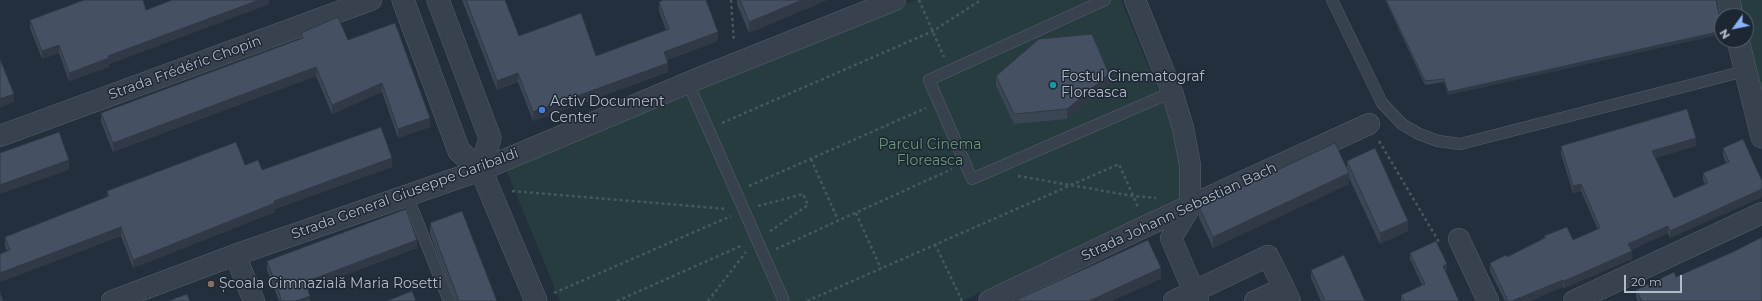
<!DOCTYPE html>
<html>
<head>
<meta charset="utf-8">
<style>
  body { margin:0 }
  #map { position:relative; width:1762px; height:301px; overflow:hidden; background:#242f3e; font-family:Montserrat,sans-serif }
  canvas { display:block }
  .north { position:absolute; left:1714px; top:8px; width:40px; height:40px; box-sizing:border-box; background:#1d2633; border:1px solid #59626f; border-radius:50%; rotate:237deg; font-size:11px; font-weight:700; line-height:16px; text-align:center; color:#b4bcc9 }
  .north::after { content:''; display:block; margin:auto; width:14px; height:18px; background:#8ab4f8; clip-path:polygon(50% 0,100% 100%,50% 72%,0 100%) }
  .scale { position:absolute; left:1624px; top:275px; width:58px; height:18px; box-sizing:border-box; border:2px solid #b4bcc9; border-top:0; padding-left:5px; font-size:12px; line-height:14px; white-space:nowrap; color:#b4bcc9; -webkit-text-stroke:3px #1d2633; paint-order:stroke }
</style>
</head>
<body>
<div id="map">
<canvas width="1762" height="301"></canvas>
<div class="north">N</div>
<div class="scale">20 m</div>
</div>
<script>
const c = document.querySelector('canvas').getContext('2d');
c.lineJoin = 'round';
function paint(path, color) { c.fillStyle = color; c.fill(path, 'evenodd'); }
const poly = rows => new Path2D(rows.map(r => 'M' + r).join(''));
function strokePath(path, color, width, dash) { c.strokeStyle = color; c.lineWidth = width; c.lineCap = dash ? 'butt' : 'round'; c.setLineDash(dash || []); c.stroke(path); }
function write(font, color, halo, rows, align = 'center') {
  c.font = font + ' Montserrat,sans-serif'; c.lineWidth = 3; c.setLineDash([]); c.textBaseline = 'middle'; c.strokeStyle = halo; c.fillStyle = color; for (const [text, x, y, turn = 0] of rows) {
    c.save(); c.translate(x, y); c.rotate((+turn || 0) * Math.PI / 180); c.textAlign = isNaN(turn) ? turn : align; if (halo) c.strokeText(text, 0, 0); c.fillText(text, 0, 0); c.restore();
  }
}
paint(poly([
  [915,0,1121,0,1173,126,1180,151,1180,201,962,301,560,301,505,167],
  [1740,0,1762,0,1762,100,1746,27,1746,16,1744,16]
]), '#263c3f');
const service = poly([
  [1105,0,929,80,972,179,1172,92],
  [1332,0,1382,103,1402,124,1419,134,1438,141,1460,144,1745,71],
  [688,83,784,301],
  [407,195,449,301]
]);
const minor = poly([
  [1135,0,1172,92,1183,128,1190,165,1190,207,1171,238,1198,301],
  [0,136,371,0],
  [1459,239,1488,301],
  [235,255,254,301],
  [112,301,235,255,481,170,702,77,895,0],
  [989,301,1146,226,1369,124],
  [1174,301,1268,256,1284,288],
  [1255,301,1284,288,1290,301],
  [1574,301,1762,213]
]);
const tertiary = poly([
  [403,0,459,151,481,170,536,301],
  [438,0,490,138,481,170],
  [1729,0,1732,16],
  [1738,40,1762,137]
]);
strokePath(service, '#565f6c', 12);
strokePath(minor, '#565f6c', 22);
strokePath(tertiary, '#565f6c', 23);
strokePath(poly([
  [731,0,734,42],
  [919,0,944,57],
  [722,123,933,31,981,0],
  [1379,141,1439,242],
  [811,159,838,220],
  [1018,176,1133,196,1156,198],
  [749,186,926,108],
  [512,191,726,209],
  [758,206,803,194,808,205,769,232],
  [856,213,881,269],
  [935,244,962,301],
  [776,249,952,169],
  [554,293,731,216],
  [617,301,743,245],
  [708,301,746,252],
  [807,301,1119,164,1138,207]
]), '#44595c', 2.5, [3, 3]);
strokePath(service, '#38414e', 11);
strokePath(minor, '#38414e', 21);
strokePath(tertiary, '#38414e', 22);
paint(poly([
  [269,0,269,4,109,64,109,67,69,81,59,53,42,59,30,28,30,20],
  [462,0,505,0,519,36,596,56,666,30,659,11,659,2,718,41,667,60,668,72,533,121,518,82,497,90],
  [737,0,827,0,749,33,737,4],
  [1385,0,1716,0,1722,27,1722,34,1448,95,1444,82,1425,85],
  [301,33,348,40,430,127,398,138,382,92,332,114,316,76,113,152,101,122,101,113,301,38],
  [996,76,1109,83,1067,119,1014,124,996,86],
  [1561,146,1696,146,1655,158,1674,198,1705,184,1703,180,1703,173,1726,163,1723,156,1723,148,1762,181,1762,197,1670,238,1668,233,1631,250,1632,259,1564,288,1563,287,1530,301,1505,301,1490,271,1490,263,1507,257,1544,238,1544,236,1573,240,1598,230,1581,191,1573,193,1561,154],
  [1347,161,1408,231,1380,244,1349,178,1349,184,1213,248,1199,218,1199,207,1347,168],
  [245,165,262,170,392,167,275,209,275,212,133,268,121,236,0,282,0,254,7,251,5,246,5,237,107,197,107,191],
  [430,223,497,301,455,301,430,234],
  [417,248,307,289,310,301,279,301,267,270,267,261],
  [1735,251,1762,301,1638,301,1636,298,1636,290,1676,277],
  [1410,253,1447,271,1445,271,1459,301,1401,301,1401,295,1422,285,1410,259],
  [1311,270,1365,301,1321,301,1311,278]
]), '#3b4654');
paint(poly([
  [259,0,269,0,269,4,109,64,109,67,69,81,69,73,108,56],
  [802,0,827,0,749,33,749,22],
  [1722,31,1722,34,1448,95,1448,92],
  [718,32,718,41,664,61,664,52],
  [59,45,59,53,42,59,42,51],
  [668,63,668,72,533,121,533,112],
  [316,67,316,76,113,152,113,143],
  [518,73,518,82,497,90,497,81],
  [1109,74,1109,83,1067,119,1067,109],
  [382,83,382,92,332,114,332,105],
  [14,94,14,102,0,108,0,99],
  [430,118,430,127,398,138,398,129],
  [1696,138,1696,146,1652,159,1652,151],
  [392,158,392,167,275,209,275,212,133,268,133,260,274,201],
  [69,160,69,170,0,194,0,185],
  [1349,173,1349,184,1213,248,1213,237],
  [1581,184,1581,191,1573,193,1573,186],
  [1762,189,1762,197,1670,238,1670,231],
  [1408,221,1408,231,1380,244,1380,233],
  [1668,226,1668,233,1628,252,1628,244],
  [121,227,121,236,0,282,0,273],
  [417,240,417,248,305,290,305,282],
  [1632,251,1632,259,1564,288,1564,281],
  [1447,264,1447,271,1443,272,1443,266],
  [1161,268,1161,279,1112,301,1089,301],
  [1563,280,1563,287,1530,301,1512,301],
  [310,296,310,301,296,301]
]), '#303945');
const building = poly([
  [84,0,143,0,146,10,172,0,259,0,108,56,109,58,69,73,59,45,42,51,30,20,84,0],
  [466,0,505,0,519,36,581,13,596,56,669,29,659,2,663,0,706,0,718,32,664,52,668,63,533,112,518,73,497,81,466,0],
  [740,0,802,0,749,22,740,0],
  [1386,0,1716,0,1722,27,1722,31,1448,92,1444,79,1425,81,1386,0],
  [338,17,348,40,395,23,430,118,398,129,382,83,332,105,316,67,113,143,101,113,303,38,301,33,338,17],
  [1092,34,1109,74,1067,109,1014,114,996,76,1039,39,1092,34],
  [0,59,14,94,0,99,0,59],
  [1687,109,1696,138,1652,151,1674,198,1708,183,1703,173,1729,162,1723,148,1743,139,1762,181,1762,189,1670,231,1668,226,1628,244,1632,251,1564,281,1563,280,1512,301,1508,301,1490,263,1506,255,1507,257,1545,238,1544,236,1567,227,1573,240,1600,228,1581,184,1573,186,1561,146,1687,109],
  [381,127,392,158,274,201,275,203,133,260,121,227,0,273,0,254,10,250,5,237,109,196,107,191,236,142,245,165,258,160,262,170,381,127],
  [59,132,69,160,0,185,0,153,59,132],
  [1335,143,1349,173,1213,237,1199,207,1335,143],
  [1375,148,1408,221,1380,233,1347,161,1375,148],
  [406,209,417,240,305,282,310,296,296,301,282,301,267,261,406,209],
  [462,211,497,301,459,301,430,223,462,211],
  [1762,237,1762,301,1642,301,1636,290,1674,272,1676,277,1735,251,1762,237],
  [1148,240,1161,268,1089,301,1014,301,1148,240],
  [1436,241,1447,264,1443,266,1459,301,1404,301,1401,295,1425,284,1410,253,1436,241],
  [1344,255,1365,301,1325,301,1311,270,1344,255],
  [412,291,416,301,387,301,412,291],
  [0,292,3,301,0,301,0,292],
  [187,294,190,301,168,301,187,294]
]);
paint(building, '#455162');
strokePath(building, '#303945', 1);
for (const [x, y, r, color] of [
  [1053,85,4,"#0f9aa8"],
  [542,110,4,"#3f7fe0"],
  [211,284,4,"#8d6e63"]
]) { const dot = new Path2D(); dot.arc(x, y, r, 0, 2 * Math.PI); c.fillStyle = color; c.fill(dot); strokePath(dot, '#1d2633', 1.5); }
write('14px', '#b4bcc9', '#1d2633', [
  ["Strada Frédéric Chopin",185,68,-20],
  ["Strada General Giuseppe Garibaldi",405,194,-20],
  ["Strada Johann Sebastian Bach",1179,212,-25]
]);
write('14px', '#b4bcc9', '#1d2633', [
  ["Fostul Cinematograf",1061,77],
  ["Floreasca",1061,93],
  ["Activ Document",550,102],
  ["Center",550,118],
  ["Școala Gimnazială Maria Rosetti",219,284]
], 'left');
write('14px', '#6b9a76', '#1d2633', [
  ["Parcul Cinema",930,145],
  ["Floreasca",930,161]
]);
</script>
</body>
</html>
